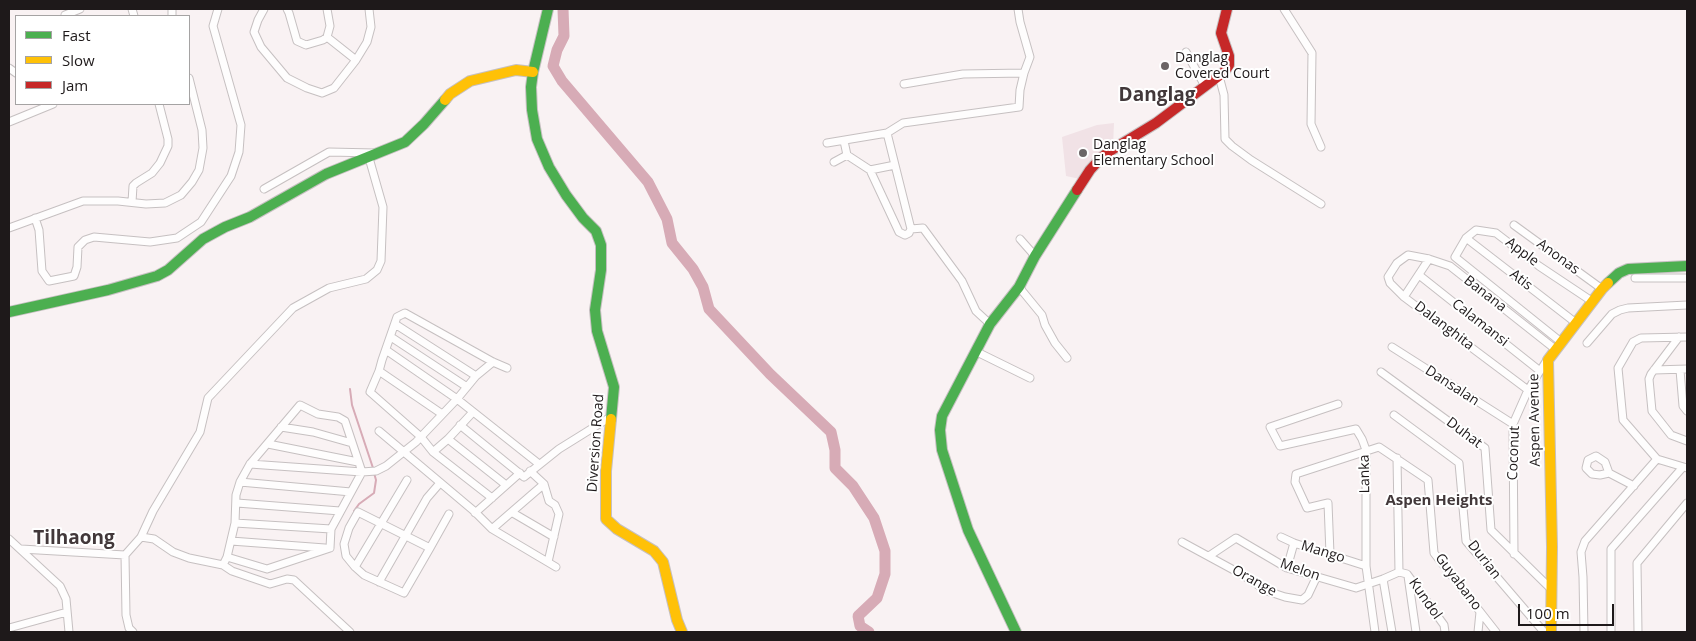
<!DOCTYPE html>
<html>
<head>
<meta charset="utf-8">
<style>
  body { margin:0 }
  #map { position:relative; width:1696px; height:641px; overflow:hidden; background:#f9f2f3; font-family:"Open Sans",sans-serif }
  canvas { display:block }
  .frame { position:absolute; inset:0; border:10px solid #1e191a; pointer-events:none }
  .legend { position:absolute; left:15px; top:15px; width:175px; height:90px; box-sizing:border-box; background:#fff; border:1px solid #a5a3a3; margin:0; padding:6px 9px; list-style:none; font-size:15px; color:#1e191a }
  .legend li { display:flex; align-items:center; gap:10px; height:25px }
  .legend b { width:25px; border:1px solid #a5a3a3 }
  .scale { position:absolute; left:1518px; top:604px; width:96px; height:22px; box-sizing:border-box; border:2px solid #1e191a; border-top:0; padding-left:6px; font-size:15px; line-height:18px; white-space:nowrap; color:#1e191a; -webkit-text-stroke:4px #fff; paint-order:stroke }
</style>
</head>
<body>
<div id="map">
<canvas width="1696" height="641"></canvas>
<div class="frame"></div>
<ul class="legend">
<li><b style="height:6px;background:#4caf50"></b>Fast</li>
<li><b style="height:6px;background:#ffc107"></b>Slow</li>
<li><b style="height:6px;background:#c62828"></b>Jam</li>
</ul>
<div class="scale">100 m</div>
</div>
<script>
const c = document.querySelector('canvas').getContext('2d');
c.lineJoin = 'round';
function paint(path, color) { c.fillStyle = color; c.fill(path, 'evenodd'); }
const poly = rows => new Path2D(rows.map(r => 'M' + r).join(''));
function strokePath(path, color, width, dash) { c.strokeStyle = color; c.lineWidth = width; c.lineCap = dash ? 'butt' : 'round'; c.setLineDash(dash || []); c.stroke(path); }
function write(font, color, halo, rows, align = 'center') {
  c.font = font + ' "Open Sans",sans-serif'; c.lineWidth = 4; c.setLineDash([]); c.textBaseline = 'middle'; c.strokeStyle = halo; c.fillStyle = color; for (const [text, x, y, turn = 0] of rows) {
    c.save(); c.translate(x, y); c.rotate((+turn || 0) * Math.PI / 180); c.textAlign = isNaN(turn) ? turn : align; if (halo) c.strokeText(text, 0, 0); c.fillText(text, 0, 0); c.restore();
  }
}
paint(poly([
  [1114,123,1113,146,1080,179,1066,176,1062,137,1097,125]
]), '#f1e2e6');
strokePath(poly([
  [350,389,352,405,373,468],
  [354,511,359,504,374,493,376,480,374,473]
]), '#d7abb6', 2);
strokePath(poly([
  [563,9,564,36,557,50,553,66,562,81,648,182,667,219,672,243,693,269,703,287,709,309,770,374,831,432,835,450,835,468,853,486,874,518,885,551,885,574,877,598,858,616,860,626,869,632]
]), '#d7abb6', 11);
const street = poly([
  [132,9,134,16],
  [172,9,172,16],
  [264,9,258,20,254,32,261,47,287,78,307,88,322,93,334,88,356,60,367,42,371,27,369,9],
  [287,9,289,13,297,41,306,45,323,40,327,37,330,26,327,9],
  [1284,9,1312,53,1311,124,1321,147],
  [65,15,80,9],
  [327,37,356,60],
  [1186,52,1205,86],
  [9,68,16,73],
  [1219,76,1224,95,1225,139,1232,146,1251,160,1321,204],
  [904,84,963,74,1024,73],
  [9,122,53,104],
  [887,133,903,123,1019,107,1020,90,1024,73,1030,57,1020,22,1018,9],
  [844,141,847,155,870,170,899,232,905,235,909,233,911,229,923,228,962,281,976,311,990,324],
  [827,143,887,133,911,229],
  [834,162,847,155],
  [870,170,895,165],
  [264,189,329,152,375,153],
  [132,202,133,186,136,183,152,173,160,163,168,146,168,139,159,104],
  [35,218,39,230,42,271,49,281,74,276,77,267,78,247,85,240,94,237,150,242,177,238,201,222,231,176,239,152,241,125,213,26,218,9],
  [1514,225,1602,289],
  [9,228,83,201,118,201,146,204,165,203,181,195,192,182,199,170,203,148,202,130,189,78],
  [1466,238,1576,323],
  [1020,239,1035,256],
  [1419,275,1540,371],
  [1635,278,1687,278],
  [1019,287,1042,315,1045,325,1055,343,1067,358],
  [1404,297,1429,259],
  [395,324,476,376],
  [391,337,467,387],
  [1679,337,1651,374,1649,379,1652,411,1671,435,1687,441],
  [1687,337,1641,338,1633,342,1618,368,1623,420,1657,459,1687,468],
  [1561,342,1455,257,1466,238,1476,230,1496,233,1539,266,1593,302],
  [1587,343,1612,314,1620,310,1628,308,1687,305],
  [1392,347,1513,424],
  [386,350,457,399,539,464],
  [975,351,1030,378],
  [1654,370,1687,369],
  [1680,370,1683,406,1687,411],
  [379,371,442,414],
  [1381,372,1485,448,1491,530,1551,589],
  [1528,390,1404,297,1390,283,1388,277,1397,263,1408,255,1429,259,1450,266,1555,349],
  [1338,404,1270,427,1280,446,1356,429,1362,439,1366,450,1366,566,1375,632],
  [1394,415,1459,463,1466,541,1544,632],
  [460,425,524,477,559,449,612,416],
  [281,427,313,432,352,443],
  [379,431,474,511,492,529,556,567],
  [448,439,506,485],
  [268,444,358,462],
  [433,452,448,439,473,412],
  [1397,458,1399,572],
  [250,464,362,472,376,471,386,466,416,442,457,399,476,376,493,362],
  [530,471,544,484,549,501,555,505,559,514,548,562],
  [1609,473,1605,462,1596,456,1588,460,1586,468,1592,474,1600,475,1609,473,1634,486],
  [240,482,351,492],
  [492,498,433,452,421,437,370,392,379,371,382,360,397,317,405,313,493,362,507,368],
  [237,503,340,511],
  [475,513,520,473],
  [513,513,554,537],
  [235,523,331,529],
  [492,529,544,484],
  [141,537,154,539,173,552,189,558,223,565,232,571,270,584,287,579,294,580,350,632],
  [1281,537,1294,543,1366,566],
  [9,539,60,586,66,599,69,632],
  [231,541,325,548],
  [1182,542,1241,574,1267,591,1285,597,1302,600,1308,595,1317,576],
  [430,548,358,512,349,528,344,544,346,556,355,567,364,575,404,593,430,548,449,514],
  [21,549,125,555],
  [1330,554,1328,503,1307,508,1295,482,1296,474,1379,447,1428,480,1434,553,1496,632],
  [1514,554,1513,424,1528,390,1547,360],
  [1209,556,1236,538,1287,568,1356,588,1383,579,1399,572],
  [227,557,267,569,330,548],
  [223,565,227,557,235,523,236,495,240,482,250,464,300,405,318,414,338,417,345,421,362,472,331,529,330,548],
  [355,567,407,480],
  [1287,568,1294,543],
  [1399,572,1407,574,1444,625,1445,632],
  [1408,576,1416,632],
  [1383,579,1392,632],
  [379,582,427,498,440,483],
  [9,628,67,612],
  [133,632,129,628,126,615,125,555,141,537,153,511,200,432,208,398,293,308,329,288,366,279,377,270,381,261,383,207,369,158],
  [1478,632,1480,612],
  [1584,632,1583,577,1581,552,1585,541,1657,459],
  [1611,632,1611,549,1683,467],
  [1638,632,1637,563,1687,503]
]);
const fast = poly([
  [548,9,533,72,531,87,532,110,537,139,549,167,566,195,583,218,596,231,601,245,601,270,595,310,597,331,614,387,611,419],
  [1608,283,1619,273,1628,269,1687,266],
  [9,312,108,290,157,276,168,270,203,239,225,227,250,217,326,174,405,142,424,124,445,100],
  [1016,632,968,530,942,450,940,430,942,416,990,324,1019,287,1035,256,1077,190]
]);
const slow = poly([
  [445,100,450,94,470,81,516,70,533,72],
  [611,419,606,471,606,519,617,529,654,551,663,562,677,620,682,632],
  [1551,632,1552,547,1548,360,1602,289,1608,283]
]);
const jam = poly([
  [1077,190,1090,170,1100,159,1110,151,1156,123,1224,72,1229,65,1229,56,1221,33,1227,9]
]);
strokePath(street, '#c6c0c1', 9);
strokePath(fast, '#c6c0c1', 12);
strokePath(slow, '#c6c0c1', 12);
strokePath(jam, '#c6c0c1', 12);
strokePath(street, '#fefdfd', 7);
strokePath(fast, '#4caf50', 10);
strokePath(slow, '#ffc107', 10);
strokePath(jam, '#c62828', 10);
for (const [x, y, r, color] of [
  [1165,66,5,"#6b6566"],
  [1083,153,5,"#6b6566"]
]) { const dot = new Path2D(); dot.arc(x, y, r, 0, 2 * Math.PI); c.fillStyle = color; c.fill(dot); strokePath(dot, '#fff', 2); }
write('14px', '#1e191a', '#fff', [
  ["Danglag",1175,58],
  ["Covered Court",1175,74],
  ["Danglag",1093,145],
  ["Elementary School",1093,161]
], 'left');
write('14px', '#1e191a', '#fff', [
  ["Apple",1522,252,37],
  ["Anonas",1558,257,36],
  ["Atis",1521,280,38],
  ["Banana",1485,294,38],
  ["Calamansi",1480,323,38],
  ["Dalanghita",1444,326,37],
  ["Dansalan",1452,386,33],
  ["Aspen Avenue",1535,420,-91],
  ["Duhat",1464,433,37],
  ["Diversion Road",596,443,-86],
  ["Coconut",1514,453,-88],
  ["Lanka",1365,474,-91],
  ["Mango",1323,552,17],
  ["Durian",1484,560,52],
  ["Melon",1300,570,19],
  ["Orange",1254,581,29],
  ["Guyabano",1458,582,53],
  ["Kundol",1425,599,55]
]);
write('bold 15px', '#42383a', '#fff', [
  ["Aspen Heights",1439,501]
]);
write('bold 19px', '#42383a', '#fff', [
  ["Danglag",1157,96],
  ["Tilhaong",74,539]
]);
</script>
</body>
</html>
